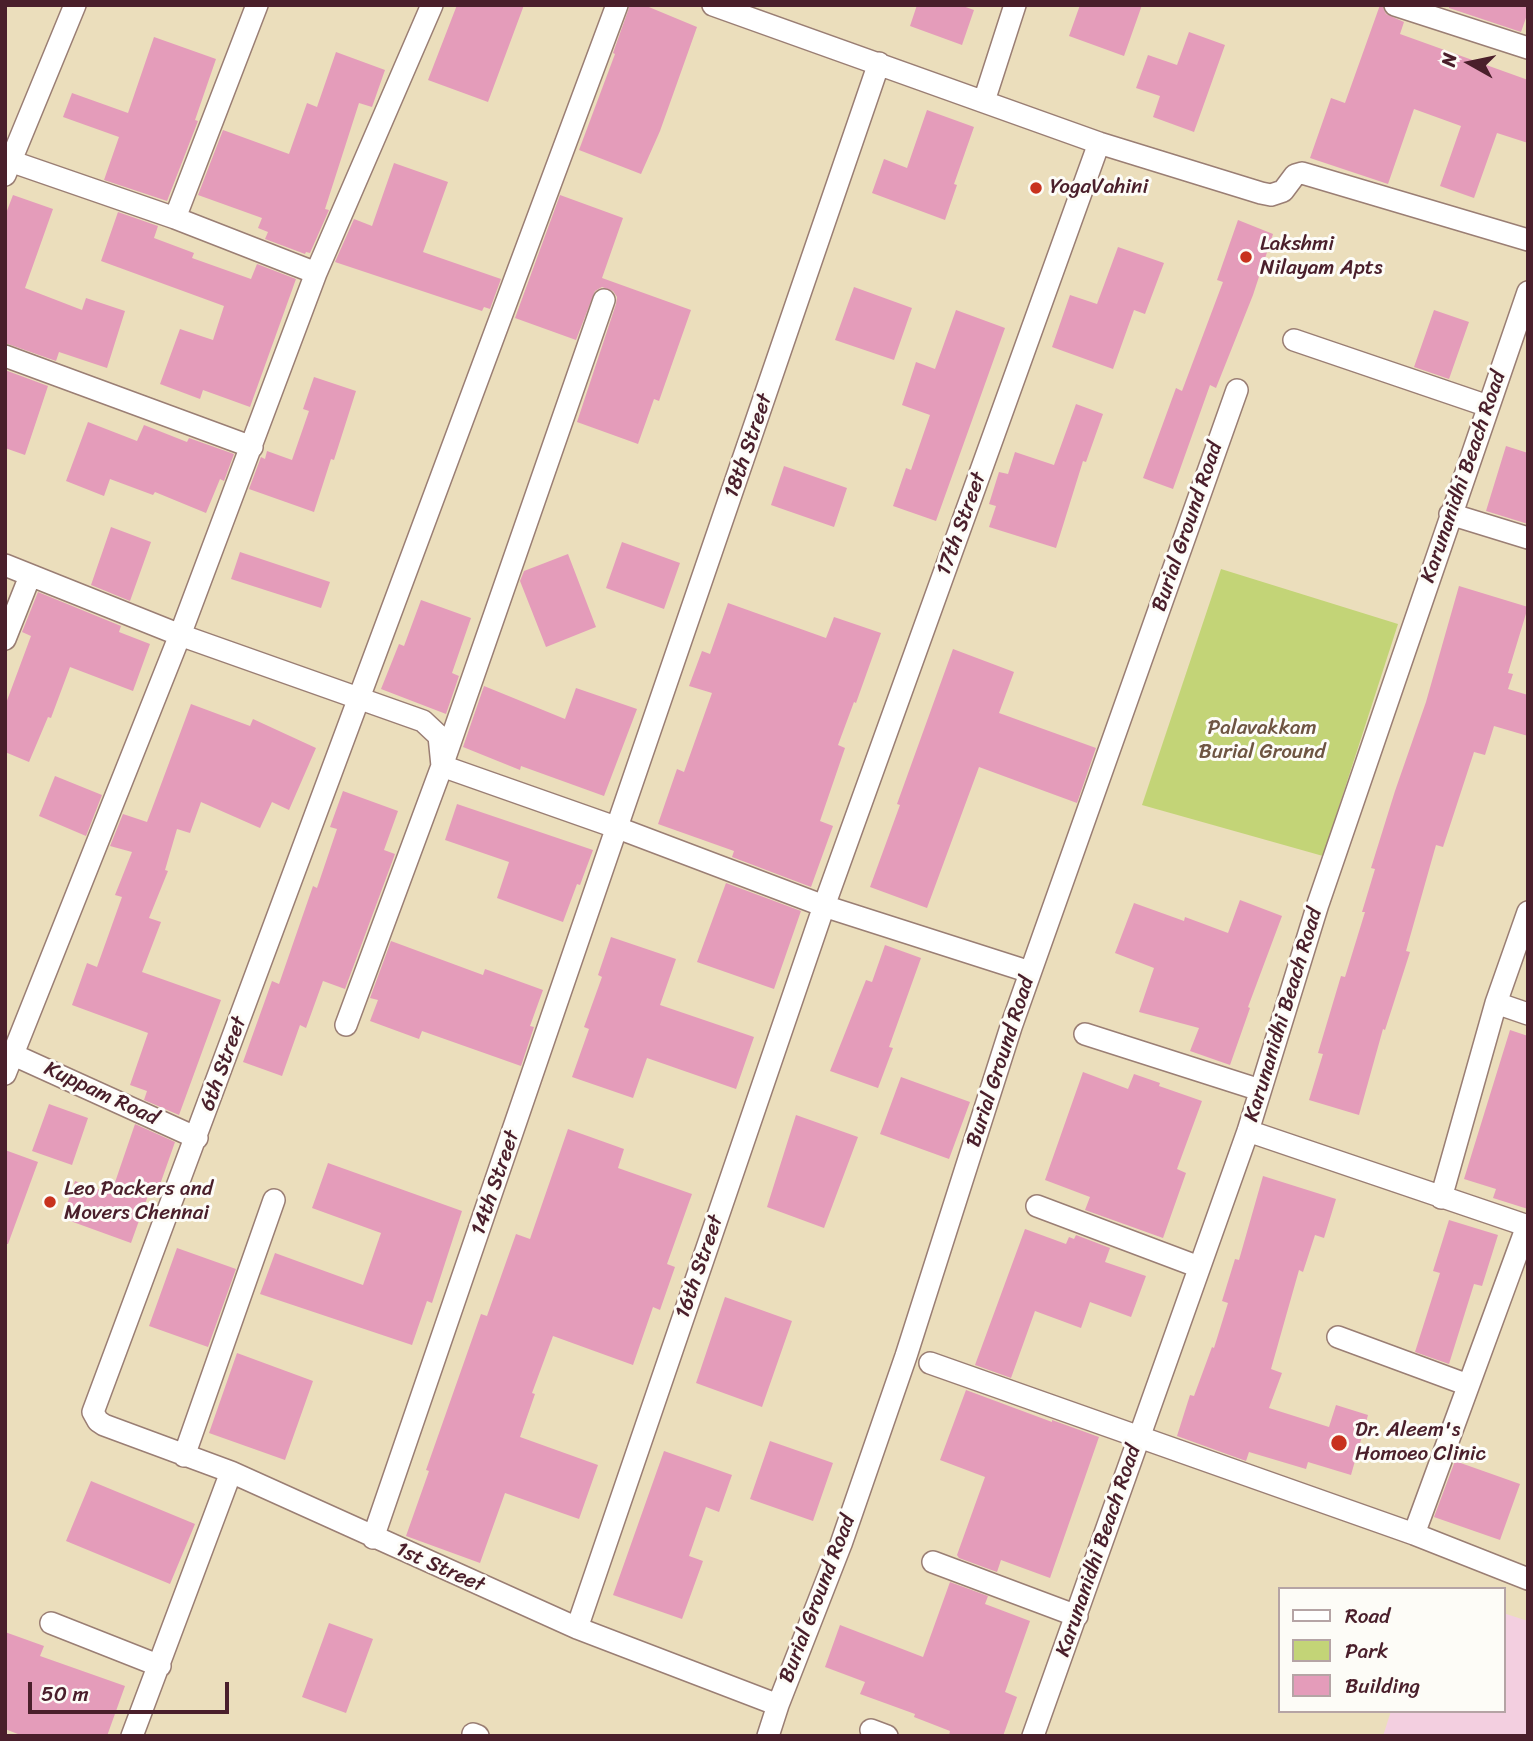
<!DOCTYPE html>
<html>
<head>
<meta charset="utf-8">
<style>
  body { margin:0 }
  #map { position:relative; width:1533px; height:1741px; overflow:hidden; background:#ebdebc; font-family:Sriracha,sans-serif }
  canvas { display:block }
  .frame { position:absolute; inset:0; border:7px solid #4a1f2b; pointer-events:none }
  .legend { position:absolute; left:1278px; top:1587px; width:228px; height:126px; box-sizing:border-box; background:#fdfcf7; border:2px solid #b5a4a5; margin:0; padding:9px 12px; list-style:none; font-size:21px; color:#4a1f2b }
  .legend li { display:flex; align-items:center; gap:14px; height:35px }
  .legend b { width:35px; border:2px solid #b5a4a5 }
  .north { position:absolute; left:1435px; top:28px; width:70px; height:70px; -webkit-text-stroke:5px #fdfcf7; paint-order:stroke; rotate:279deg; font-size:19px; font-weight:700; line-height:28px; text-align:center; color:#4a1f2b }
  .north::after { content:''; display:block; margin:auto; width:24px; height:32px; background:#4a1f2b; clip-path:polygon(50% 0,100% 100%,50% 72%,0 100%) }
  .scale { position:absolute; left:28px; top:1682px; width:201px; height:32px; box-sizing:border-box; border:4px solid #4a1f2b; border-top:0; padding-left:9px; font-size:21px; line-height:24px; white-space:nowrap; color:#4a1f2b; -webkit-text-stroke:5px #fdfcf7; paint-order:stroke }
</style>
</head>
<body>
<div id="map">
<canvas width="1533" height="1741"></canvas>
<div class="frame"></div>
<ul class="legend">
<li><b style="height:9px;background:#fff"></b>Road</li>
<li><b style="height:19px;background:#c3d477"></b>Park</li>
<li><b style="height:19px;background:#e49cba"></b>Building</li>
</ul>
<div class="north">N</div>
<div class="scale">50 m</div>
</div>
<script>
const c = document.querySelector('canvas').getContext('2d');
c.lineJoin = 'round';
function paint(path, color) { c.fillStyle = color; c.fill(path, 'evenodd'); }
const poly = rows => new Path2D(rows.map(r => 'M' + r).join(''));
function strokePath(path, color, width, dash) { c.strokeStyle = color; c.lineWidth = width; c.lineCap = dash ? 'butt' : 'round'; c.setLineDash(dash || []); c.stroke(path); }
function write(font, color, halo, rows, align = 'center') {
  c.font = font + ' Sriracha,sans-serif'; c.lineWidth = 6; c.setLineDash([]); c.textBaseline = 'middle'; c.strokeStyle = halo; c.fillStyle = color; for (const [text, x, y, turn = 0] of rows) {
    c.save(); c.translate(x, y); c.rotate((+turn || 0) * Math.PI / 180); c.textAlign = isNaN(turn) ? turn : align; if (halo) c.strokeText(text, 0, 0); c.fillText(text, 0, 0); c.restore();
  }
}
paint(poly([
  [1503,1613,1528,1621,1528,1736,1383,1736,1391,1711,1503,1711]
]), '#f3cfe0');
paint(poly([
  [1221,569,1398,624,1323,856,1142,805]
]), '#c3d477');
paint(poly([
  [457,5,524,5,488,102,428,80],
  [630,5,644,5,697,27,660,131,641,174,579,150,615,54,613,53],
  [917,5,960,5,974,10,962,45,910,26],
  [1080,5,1142,5,1124,56,1069,36],
  [1380,5,1382,5,1386,14,1404,22,1400,34,1528,80,1528,143,1497,133,1474,198,1440,186,1461,126,1414,109,1388,184,1310,158,1331,98,1345,103],
  [1449,5,1528,5,1528,12,1521,32,1449,8],
  [1189,32,1225,45,1194,132,1153,117,1160,96,1136,88,1148,55,1177,65],
  [154,37,216,59,195,120,198,121,167,201,104,180,119,137,63,117,72,93,128,113],
  [336,52,385,70,372,107,359,103,325,209,329,210,310,253,306,252,305,254,265,239,268,232,258,228,262,218,198,195,223,130,289,154,307,103,317,107],
  [927,110,974,127,954,184,957,185,945,220,872,193,884,159,907,168],
  [394,163,448,182,423,252,501,279,490,309,484,307,482,311,335,262,354,219,372,226],
  [13,195,53,209,25,288,82,310,86,298,125,311,107,368,59,352,56,361,5,343,5,216],
  [560,195,623,218,602,278,691,310,659,401,654,399,638,444,577,422,616,304,617,297,613,291,602,287,595,291,576,340,515,318],
  [118,212,158,226,154,238,194,253,192,258,251,279,257,264,296,279,250,407,203,390,200,399,160,384,180,329,213,340,224,306,101,261],
  [1238,220,1273,234,1253,295,1216,388,1210,385,1173,489,1143,478,1176,388,1182,391,1223,282,1217,280],
  [1118,247,1164,263,1145,314,1134,310,1113,369,1052,347,1070,295,1097,304],
  [854,287,912,308,894,360,835,340],
  [956,310,1005,328,936,521,893,506,906,468,911,470,930,415,902,405,916,362,935,369],
  [1434,310,1469,322,1449,379,1414,367],
  [5,370,48,386,25,455,5,448],
  [314,377,356,391,341,438,334,460,331,459,314,512,249,489,261,457,265,459,267,451,292,460,309,411,303,409],
  [1076,404,1103,414,1086,462,1083,461,1056,548,989,527,996,506,989,504,999,472,1008,474,1015,452,1054,465],
  [88,422,137,441,144,425,187,442,189,438,234,454,224,481,220,479,206,513,155,492,153,495,110,479,104,496,66,481],
  [1506,446,1528,453,1528,524,1486,511],
  [784,466,847,488,834,527,771,505],
  [111,527,151,542,130,601,91,585],
  [622,542,680,563,664,609,606,588],
  [240,552,330,582,321,608,231,579],
  [568,554,596,627,546,647,520,581,524,571],
  [1459,586,1528,607,1508,673,1513,674,1508,689,1528,695,1528,736,1494,726,1485,755,1474,752,1443,847,1436,845,1406,951,1410,952,1385,1030,1383,1029,1359,1115,1309,1100,1323,1054,1318,1053,1341,976,1345,977,1365,912,1362,912,1375,869,1371,868,1395,791,1426,702],
  [38,592,121,626,119,632,150,644,133,691,70,667,51,718,48,717,29,762,5,752,5,706,31,636,22,632],
  [421,600,471,618,452,673,459,676,446,714,381,689,399,644,404,646],
  [728,603,826,638,834,617,881,633,856,703,854,702,838,745,845,748,820,821,833,826,811,887,732,857,734,851,658,824,677,769,684,772,712,693,689,686,702,651,710,654],
  [953,649,1014,672,999,713,1096,748,1077,803,979,767,927,908,870,887,900,805,897,804],
  [484,686,565,719,576,688,637,709,604,796,521,766,520,770,463,747],
  [191,704,250,726,253,719,316,748,289,810,272,802,260,828,201,802,190,833,177,829,165,870,168,871,149,918,161,922,142,972,221,1000,179,1115,144,1100,147,1091,130,1085,148,1033,72,1005,87,963,97,967,122,897,115,895,132,852,110,846,123,814,147,822],
  [55,776,102,795,86,836,39,816],
  [343,791,398,811,384,850,395,854,345,989,323,981,306,1028,300,1025,282,1076,243,1062,272,981,279,984,313,886,317,888,337,829,330,827],
  [457,804,593,850,580,885,577,884,563,922,497,898,509,862,445,840],
  [726,883,801,911,774,989,697,962],
  [1240,900,1282,916,1248,1007,1250,1008,1230,1065,1190,1051,1199,1028,1139,1012,1154,968,1115,953,1134,903,1184,921,1185,917,1228,933],
  [611,937,676,959,660,1005,754,1037,736,1089,647,1058,633,1098,572,1077,589,1029,584,1027,602,977,598,975],
  [391,941,483,975,485,969,543,990,530,1026,534,1027,521,1066,422,1031,419,1039,370,1021,378,1000,370,998],
  [885,945,921,958,889,1047,893,1048,878,1088,830,1071,866,980,872,982],
  [1510,1030,1528,1036,1528,1209,1493,1198,1496,1189,1464,1179],
  [1083,1072,1128,1089,1134,1074,1160,1083,1159,1086,1202,1101,1177,1169,1186,1173,1163,1238,1085,1210,1090,1197,1045,1180],
  [901,1077,970,1102,949,1159,880,1134],
  [49,1104,88,1118,72,1165,32,1151],
  [796,1115,858,1137,824,1228,767,1207],
  [135,1124,175,1142,157,1193,150,1190,131,1243,62,1218,75,1181,111,1194],
  [568,1129,624,1149,618,1168,692,1194,667,1264,675,1267,660,1310,653,1307,633,1365,553,1336,532,1393,535,1394,520,1437,598,1465,579,1519,505,1493,480,1563,406,1536,429,1471,426,1470,481,1314,487,1316,516,1234,530,1239],
  [5,1150,38,1162,8,1244,5,1244],
  [328,1163,462,1211,432,1303,427,1301,412,1345,260,1294,275,1253,363,1285,381,1233,312,1208],
  [1263,1176,1336,1199,1324,1238,1315,1235,1303,1272,1299,1270,1271,1369,1282,1373,1269,1408,1329,1427,1336,1405,1368,1415,1351,1475,1308,1462,1306,1469,1249,1452,1246,1461,1177,1436,1190,1395,1194,1396,1212,1347,1214,1348,1228,1303,1222,1301,1235,1259,1239,1260],
  [1449,1220,1498,1235,1482,1286,1474,1284,1449,1364,1415,1352,1440,1273,1433,1271],
  [1025,1229,1066,1244,1069,1237,1074,1239,1076,1235,1110,1248,1105,1262,1146,1276,1131,1317,1090,1302,1081,1328,1035,1311,1011,1378,975,1365],
  [177,1248,236,1269,208,1347,149,1326],
  [725,1297,792,1321,762,1407,696,1383],
  [237,1353,313,1381,285,1460,209,1433],
  [966,1390,1052,1422,1052,1420,1099,1437,1050,1578,1001,1560,997,1572,959,1558,957,1555,985,1477,940,1460],
  [770,1441,833,1463,813,1521,750,1499],
  [664,1451,732,1475,719,1512,706,1507,689,1556,703,1561,682,1619,613,1595],
  [1455,1461,1520,1484,1500,1540,1434,1517],
  [91,1481,195,1524,170,1584,66,1541],
  [950,1582,988,1596,985,1604,1030,1621,1005,1692,1017,1697,1003,1736,949,1736,950,1731,914,1717,915,1714,860,1694,865,1682,825,1667,840,1625,923,1657],
  [329,1623,373,1639,346,1713,302,1697],
  [5,1632,44,1646,40,1656,125,1686,107,1736,23,1736,5,1729]
]), '#e49cba');
const street = poly([
  [617,5,93,1412,98,1421,104,1425,231,1472,577,1628,778,1705],
  [713,5,1099,143,1261,193,1271,195,1283,191,1295,175,1302,173,1528,240],
  [1395,5,1528,48],
  [984,101,1015,5],
  [10,161,175,218,316,273],
  [5,175,75,5],
  [175,218,257,5],
  [1294,340,1488,406],
  [5,356,252,447],
  [1450,514,1528,538],
  [5,565,180,635,423,721,439,736,442,766,618,828,824,906,1030,972],
  [5,639,30,576],
  [1496,1003,1528,1014],
  [346,1025,442,766,604,300],
  [1085,1034,1260,1090],
  [5,1051,197,1138],
  [5,1074,180,635,316,273,432,5],
  [1248,1131,1528,1226],
  [1441,1198,1496,1003,1528,912],
  [1037,1206,1199,1267],
  [1338,1337,1468,1385],
  [930,1363,1414,1534,1528,1579],
  [184,1456,274,1200],
  [1414,1534,1527,1226],
  [373,1538,879,63],
  [933,1562,1077,1616],
  [51,1623,160,1666],
  [577,1628,824,906,1099,143],
  [871,1730,887,1736],
  [473,1734,478,1736],
  [132,1736,231,1472],
  [768,1736,778,1705,841,1544,906,1356,1011,1027,1237,390],
  [1033,1736,1248,1131,1318,904,1528,292]
]);
strokePath(street, '#9a7e74', 24);
strokePath(street, '#fff', 21);
for (const [x, y, r, color] of [
  [1036,188,7,"#c8321e"],
  [1246,257,7,"#c8321e"],
  [50,1202,7,"#c8321e"],
  [1339,1443,9,"#c8321e"]
]) { const dot = new Path2D(); dot.arc(x, y, r, 0, 2 * Math.PI); c.fillStyle = color; c.fill(dot); strokePath(dot, '#fdfcf7', 2.5); }
write('21px', '#4a1f2b', '#fdfcf7', [
  ["YogaVahini",1050,188],
  ["Lakshmi",1260,245],
  ["Nilayam Apts",1260,269],
  ["Leo Packers and",64,1190],
  ["Movers Chennai",64,1214],
  ["Dr. Aleem's",1355,1431],
  ["Homoeo Clinic",1355,1455]
], 'left');
write('21px', '#4a1f2b', '#fdfcf7', [
  ["18th Street",749,446,-71],
  ["Karunanidhi Beach Road",1464,477,-71],
  ["17th Street",962,524,-70],
  ["Burial Ground Road",1188,527,-71],
  ["Karunanidhi Beach Road",1284,1015,-73],
  ["Burial Ground Road",1001,1062,-72],
  ["6th Street",224,1064,-70],
  ["Kuppam Road",101,1094,25],
  ["14th Street",496,1183,-71],
  ["16th Street",700,1267,-71],
  ["Karunanidhi Beach Road",1099,1551,-71],
  ["1st Street",440,1568,24],
  ["Burial Ground Road",818,1599,-69]
]);
write('21px', '#6e5542', '#fdfcf7', [
  ["Palavakkam",1262,729],
  ["Burial Ground",1262,753]
]);
</script>
</body>
</html>
